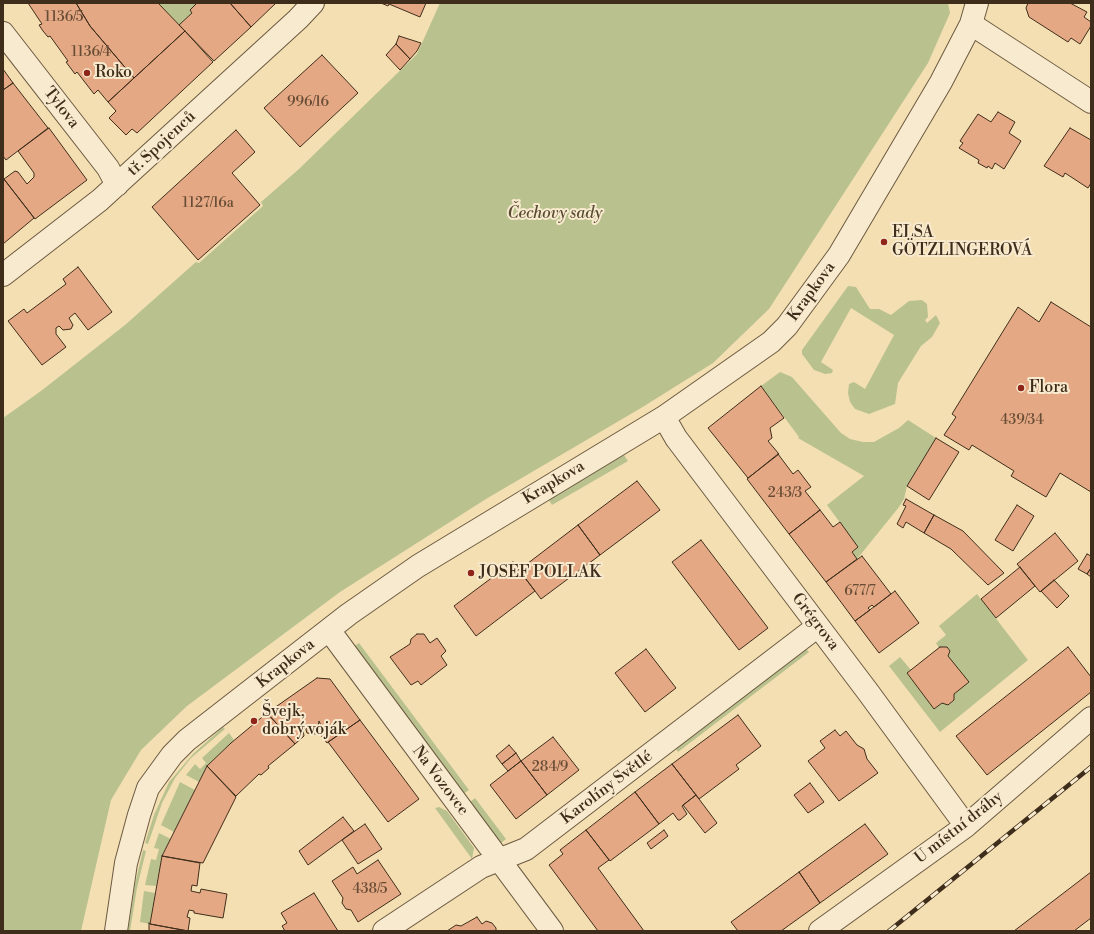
<!DOCTYPE html>
<html>
<head>
<meta charset="utf-8">
<style>
  body { margin:0 }
  #map { position:relative; width:1094px; height:934px; overflow:hidden; background:#f4dfb3; font-family:"Libre Bodoni",serif }
  canvas { display:block }
  .frame { position:absolute; inset:0; border:4px solid #3f2d1b; pointer-events:none }
</style>
</head>
<body>
<div id="map">
<canvas width="1094" height="934"></canvas>
<div class="frame"></div>
</div>
<script>
const c = document.querySelector('canvas').getContext('2d');
c.lineJoin = 'round';
function paint(path, color) { c.fillStyle = color; c.fill(path, 'evenodd'); }
const poly = rows => new Path2D(rows.map(r => 'M' + r).join(''));
function strokePath(path, color, width, dash) { c.strokeStyle = color; c.lineWidth = width; c.lineCap = dash ? 'butt' : 'round'; c.setLineDash(dash || []); c.stroke(path); }
function write(font, color, halo, rows, align = 'center') {
  c.font = font + ' "Libre Bodoni",serif'; c.lineWidth = 4; c.setLineDash([]); c.textBaseline = 'middle'; c.strokeStyle = halo; c.fillStyle = color; for (const [text, x, y, turn = 0] of rows) {
    c.save(); c.translate(x, y); c.rotate((+turn || 0) * Math.PI / 180); c.textAlign = isNaN(turn) ? turn : align; if (halo) c.strokeText(text, 0, 0); c.fillText(text, 0, 0); c.restore();
  }
}
paint(poly([
  [158,3,197,3,190,10,192,13,179,25],
  [440,3,948,3,950,13,928,63,769,309,713,363,641,408,486,499,340,592,187,706,141,750,111,800,81,931,3,931,3,418,41,391,125,325,196,262,199,263,263,206,261,202,299,169,417,54],
  [848,286,856,287,870,309,879,309,891,315,909,301,922,300,927,304,928,317,925,320,927,323,936,315,940,323,932,337,921,346,898,383,895,404,869,414,855,409,850,402,848,393,849,384,854,382,865,389,894,335,851,308,821,362,833,370,832,373,825,374,814,370,802,354,802,350],
  [780,372,792,377,841,433,850,439,863,442,874,442,899,428,908,420,936,438,907,486,904,499,899,507,857,559,852,552,858,547,827,505,864,476,798,438,799,437,761,386],
  [624,455,628,461,552,505,545,494],
  [977,594,1028,660,940,732,889,666,900,657,911,670,907,673,934,709,942,703,948,705,954,700,948,656,950,651,947,647,939,648,936,643,946,635,939,626],
  [359,643,469,790,463,794,353,647],
  [804,647,809,652,678,752,674,746],
  [223,727,225,729,191,758,175,778,162,803,148,844,145,843,154,815,169,782,193,754],
  [229,733,234,740,207,766,199,782,186,775,195,764,200,769,206,763,202,758],
  [180,782,195,790,174,832,161,825],
  [475,798,506,839,501,843,469,803],
  [439,807,447,811,474,848,472,859,435,808],
  [159,833,171,839,162,856,156,886,145,885,151,859,156,860,159,849,154,848],
  [143,850,146,851,137,888,130,931,128,931,135,884],
  [144,891,155,893,150,924,140,922]
]), '#b9c28e');
const building = poly([
  [28,3,76,3,90,26,134,78,108,102,98,90,94,94,77,72,75,74,66,62,68,61,50,36,48,37,43,31,39,25,42,24,28,3],
  [76,3,158,3,185,31,134,78,90,26,76,3],
  [197,3,230,3,251,27,214,61,179,25,192,13,190,10,197,3],
  [230,3,276,3,251,27,230,3],
  [381,3,426,3,420,17,389,4,388,6,381,3],
  [1028,3,1070,3,1087,12,1084,17,1091,22,1091,26,1080,44,1071,38,1068,42,1029,17,1026,8,1028,3],
  [185,31,213,62,137,133,132,129,126,135,109,118,116,111,108,102,185,31],
  [399,36,421,43,417,51,410,59,396,44,399,36],
  [396,44,410,59,400,70,386,55,396,44],
  [322,55,358,93,300,147,264,108,322,55],
  [3,69,13,83,3,90,3,69],
  [13,83,48,128,6,160,3,156,3,90,13,83],
  [998,112,1015,122,1009,133,1021,141,1004,169,995,163,992,169,988,166,987,168,978,163,979,160,959,148,963,143,960,141,978,114,991,122,998,112],
  [49,128,87,180,35,219,4,179,15,171,18,172,27,184,34,177,34,173,18,151,49,128],
  [1070,128,1091,140,1091,183,1088,188,1065,173,1063,177,1044,166,1070,128],
  [236,130,255,152,232,173,260,205,198,260,152,207,236,130],
  [3,178,34,218,3,244,3,178],
  [78,267,112,312,88,330,75,313,69,318,73,325,71,329,63,330,59,326,56,328,56,334,66,347,42,365,8,321,24,309,27,313,66,284,63,279,78,267],
  [1051,302,1091,327,1091,492,1060,473,1046,497,1011,476,1014,471,972,445,969,450,944,435,956,417,952,414,1018,307,1039,322,1051,302],
  [761,386,784,418,770,428,772,438,768,441,779,454,748,478,708,428,761,386],
  [936,438,959,452,929,500,907,486,936,438],
  [778,454,793,474,798,470,811,487,805,491,820,510,789,534,747,479,778,454],
  [637,481,660,510,600,555,578,525,637,481],
  [906,499,934,515,924,533,906,522,903,528,897,524,906,506,903,505,906,499],
  [1017,505,1034,516,1013,551,995,540,1017,505],
  [820,510,833,527,840,522,858,547,852,552,857,559,826,582,789,534,820,510],
  [934,515,963,531,1004,573,988,585,951,549,924,533,934,515],
  [578,525,600,555,541,599,519,570,578,525],
  [1055,533,1078,561,1040,592,1017,564,1055,533],
  [701,540,768,628,739,650,672,562,701,540],
  [1087,554,1091,556,1091,568,1087,574,1078,569,1087,554],
  [862,556,891,594,874,607,872,605,868,608,870,610,855,621,826,582,862,556],
  [513,562,535,591,476,636,454,606,513,562],
  [1020,567,1035,586,996,618,981,599,1020,567],
  [1091,568,1091,577,1087,574,1091,568],
  [1054,580,1069,596,1057,608,1041,591,1054,580],
  [895,591,919,623,879,653,855,621,895,591],
  [417,634,424,634,430,643,437,638,446,651,441,656,447,665,421,685,418,681,411,685,390,657,410,644,411,639,417,634],
  [940,647,947,647,950,651,948,656,969,682,954,694,954,700,948,705,942,703,934,709,907,673,940,647],
  [1068,647,1091,677,1091,692,987,775,956,736,1068,647],
  [646,649,676,688,645,712,615,673,646,649],
  [317,678,330,679,360,720,327,743,319,733,322,728,319,721,317,733,315,734,307,733,306,730,307,725,303,730,304,736,295,744,267,713,317,678],
  [267,713,295,744,268,766,269,768,261,775,259,774,236,796,207,766,231,743,267,713],
  [738,715,761,746,736,765,739,769,699,799,672,764,738,715],
  [360,720,419,799,388,822,328,742,360,720],
  [835,730,840,736,846,731,857,745,864,749,867,759,878,773,839,801,808,761,825,748,820,741,835,730],
  [553,737,579,770,547,795,521,761,553,737],
  [509,745,516,753,502,764,496,756,509,745],
  [516,753,521,761,508,771,502,764,516,753],
  [521,761,547,795,516,819,490,785,521,761],
  [672,764,696,795,682,806,687,814,680,820,678,820,673,813,659,824,635,792,672,764],
  [207,766,236,797,203,863,162,856,207,766],
  [810,783,824,802,808,813,794,795,810,783],
  [635,792,659,824,610,861,586,830,635,792],
  [696,795,717,823,705,833,683,805,696,795],
  [343,817,354,831,308,865,299,851,343,817],
  [365,824,382,849,358,864,342,840,365,824],
  [865,824,888,854,820,903,799,872,865,824],
  [586,830,609,860,598,868,644,931,598,931,549,865,563,854,560,850,586,830],
  [664,830,668,836,651,849,647,843,664,830],
  [162,856,200,863,197,886,192,885,191,891,200,893,201,889,227,894,223,918,194,913,194,911,189,910,187,917,190,918,188,931,150,924,162,856],
  [378,860,401,894,358,922,351,910,346,909,342,903,343,898,332,881,353,867,357,874,378,860],
  [799,872,820,903,781,931,738,931,731,922,799,872],
  [1091,872,1091,918,1074,931,1014,931,1091,872],
  [314,893,338,931,285,931,282,926,287,923,281,913,314,893],
  [477,917,482,924,486,921,492,923,496,928,496,931,447,931,456,925,461,926,477,917],
  [149,923,150,924,188,931,149,931,149,923]
]);
paint(building, '#e4a984');
strokePath(building, '#3f2d1b', 1);
const minor = poly([
  [971,24,1091,102],
  [3,33,108,168,117,185],
  [3,275,100,200,298,19,313,3],
  [664,417,676,438,868,692,966,826],
  [329,630,552,931],
  [116,931,126,863,139,815,148,788,172,755,187,740,349,614,418,566,664,417,771,342,787,326,839,255,941,82,971,24,977,3],
  [384,931,481,867,526,849,818,626],
  [820,931,966,826,1091,718]
]);
strokePath(minor, '#6c5a41', 24);
strokePath(minor, '#f8eace', 22);
const rail = poly([
  [889,931,1091,767]
]);
strokePath(rail, '#3f2d1b', 4.5);
strokePath(rail, '#f8eace', 3, [9]);
for (const [x, y, r, color] of [
  [87,73,4,"#8f2418"],
  [884,242,4,"#8f2418"],
  [1021,388,4,"#8f2418"],
  [471,573,4,"#8f2418"],
  [254,721,4,"#8f2418"]
]) { const dot = new Path2D(); dot.arc(x, y, r, 0, 2 * Math.PI); c.fillStyle = color; c.fill(dot); strokePath(dot, '#f8eace', 1.5); }
write('14px', '#684c35', null, [
  ["1136/5",64,18],
  ["1136/4",91,53],
  ["996/16",308,103],
  ["1127/16a",208,204],
  ["439/34",1022,421],
  ["243/3",785,494],
  ["677/7",860,592],
  ["284/9",550,768],
  ["438/5",370,890]
]);
write('16px', '#3f2d1b', '#f8eace', [
  ["Roko",95,73],
  ["ELSA",892,233],
  ["GÖTZLINGEROVÁ",892,251],
  ["Flora",1029,388],
  ["JOSEF POLLAK",479,573],
  ["Švejk,",262,712],
  ["dobrý voják",262,730]
], 'left');
write('16px', '#3f2d1b', '#f8eace', [
  ["Tylova",61,108,52],
  ["tř. Spojenců",162,144,-43],
  ["Krapkova",812,292,-54],
  ["Krapkova",554,483,-31],
  ["Grégrova",815,622,53],
  ["Krapkova",286,664,-38],
  ["Na Vozovce",440,781,53],
  ["Karolíny Světlé",607,788,-37],
  ["U místní dráhy",959,828,-38]
]);
write('italic 16px', '#574b32', '#f8eace', [
  ["Čechovy sady",555,214]
]);
</script>
</body>
</html>
